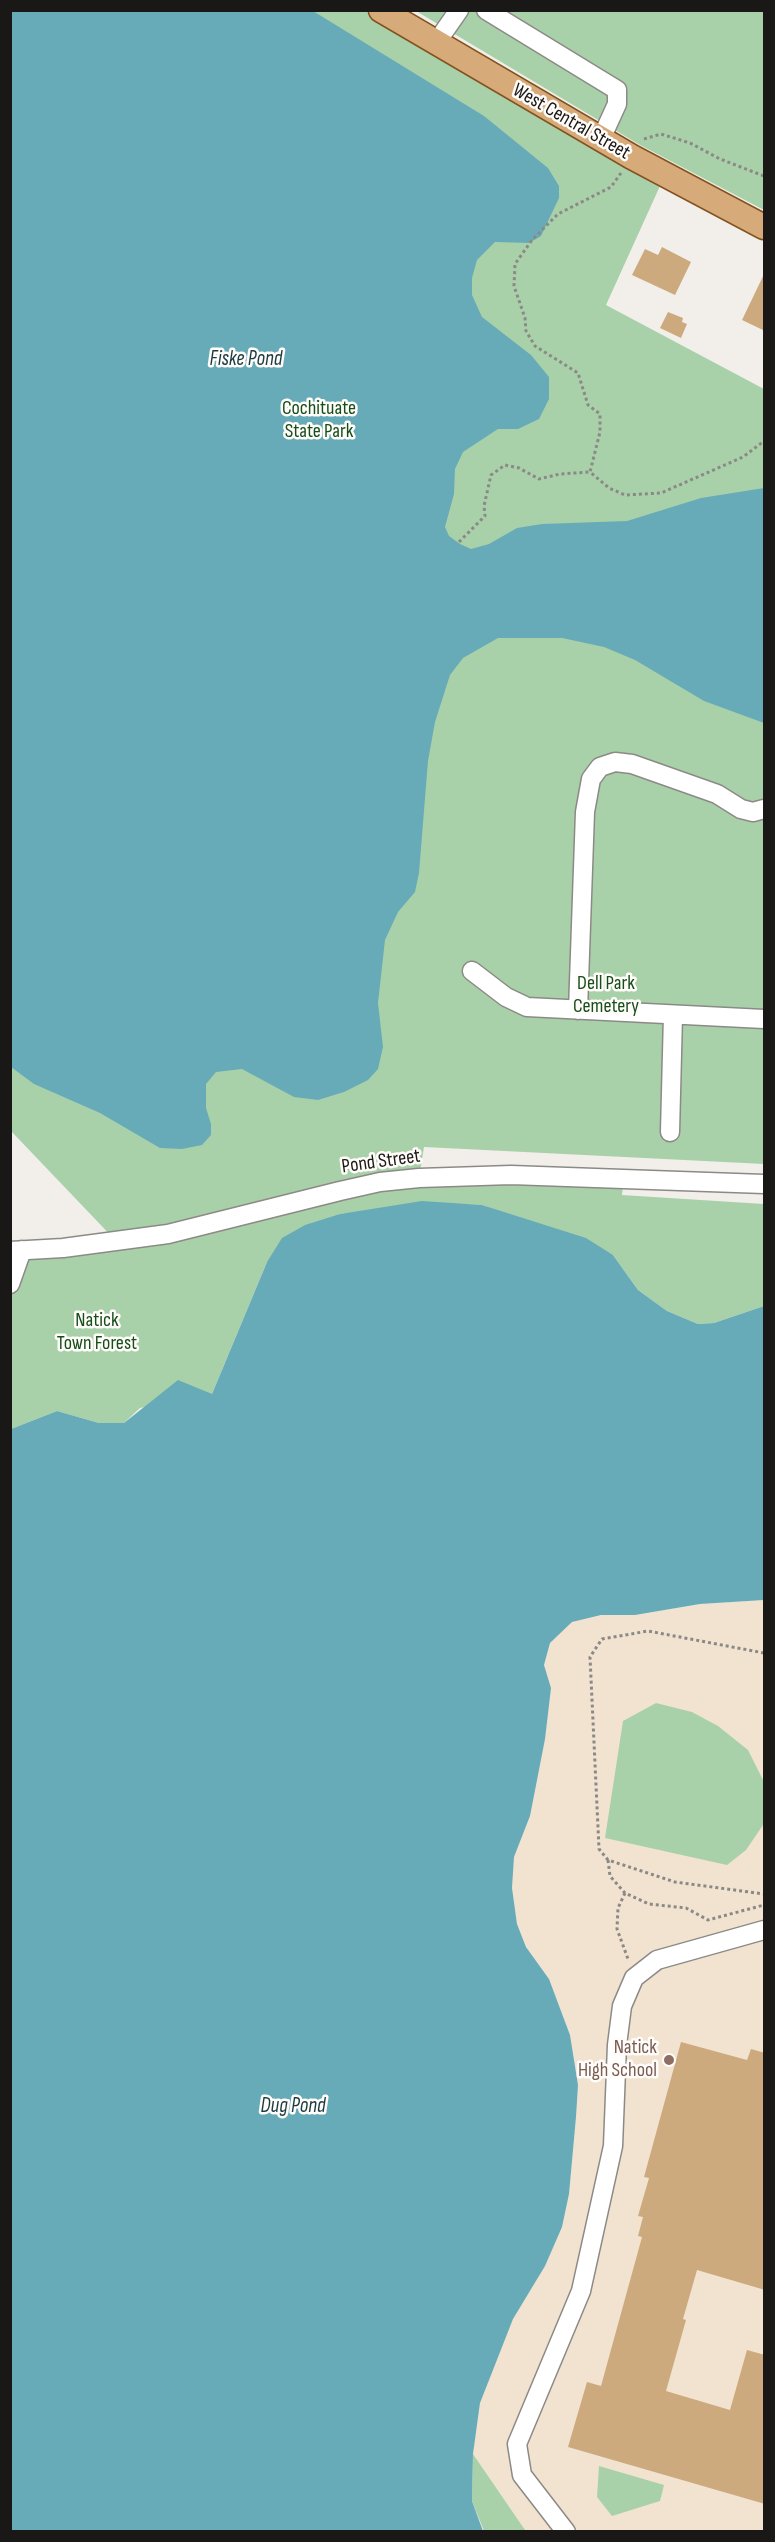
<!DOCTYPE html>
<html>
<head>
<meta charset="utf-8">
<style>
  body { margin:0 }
  #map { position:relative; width:775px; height:2542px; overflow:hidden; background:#f2efeb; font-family:"Sofia Sans Condensed",sans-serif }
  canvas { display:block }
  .frame { position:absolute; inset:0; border:12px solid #191817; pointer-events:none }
</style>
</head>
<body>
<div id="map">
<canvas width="775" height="2542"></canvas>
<div class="frame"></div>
</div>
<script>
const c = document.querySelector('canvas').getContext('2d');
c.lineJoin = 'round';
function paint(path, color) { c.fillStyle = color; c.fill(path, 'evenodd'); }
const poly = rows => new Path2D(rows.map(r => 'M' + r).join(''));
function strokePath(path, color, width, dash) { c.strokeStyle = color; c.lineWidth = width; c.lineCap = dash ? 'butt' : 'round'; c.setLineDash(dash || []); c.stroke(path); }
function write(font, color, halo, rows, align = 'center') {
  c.font = font + ' "Sofia Sans Condensed",sans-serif'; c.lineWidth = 5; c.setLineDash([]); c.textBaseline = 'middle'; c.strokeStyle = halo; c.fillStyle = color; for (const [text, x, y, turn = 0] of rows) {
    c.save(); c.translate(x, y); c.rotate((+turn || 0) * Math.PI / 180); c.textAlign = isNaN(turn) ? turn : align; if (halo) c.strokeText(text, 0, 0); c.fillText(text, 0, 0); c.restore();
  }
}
paint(poly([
  [764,1600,764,2531,526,2531,473,2454,480,2403,493,2365,513,2319,562,2227,569,2194,576,2117,578,2085,570,2035,549,1979,526,1947,517,1924,512,1888,514,1857,530,1816,551,1689,544,1665,550,1643,571,1622,601,1615,635,1615,700,1604]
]), '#f2e3d0');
paint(poly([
  [11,11,381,11,665,175,606,305,764,389,764,1164,424,1147,419,1178,624,1178,622,1195,764,1204,764,1306,714,1323,698,1324,667,1311,638,1290,613,1255,482,1205,453,1204,340,1214,267,1262,212,1394,140,1408,124,1423,99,1423,57,1411,11,1429,11,1251,117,1242,11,1131],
  [416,11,764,11,764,210,640,145],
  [656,1703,692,1712,718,1726,748,1750,764,1782,763,1825,746,1850,727,1865,605,1838,623,1721],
  [473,2454,523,2527,526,2531,484,2531,472,2501],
  [599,2466,664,2485,660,2501,612,2516,597,2497]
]), '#a9d1a9');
paint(poly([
  [10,11,313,11,484,116,548,168,559,186,559,198,541,236,529,243,495,242,477,260,472,278,472,295,482,317,531,355,549,377,549,399,539,419,518,429,498,429,463,452,455,469,454,494,445,527,449,536,460,544,471,549,489,544,517,528,542,524,627,521,701,498,764,488,764,723,704,701,635,660,604,647,562,638,498,638,463,658,450,675,435,722,428,761,419,873,415,892,398,912,385,940,378,1003,383,1047,378,1069,368,1080,344,1092,318,1100,294,1097,242,1069,216,1072,206,1084,206,1108,211,1124,211,1135,202,1145,182,1149,160,1148,100,1113,34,1084,11,1067],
  [422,1201,482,1205,586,1238,613,1255,638,1290,667,1311,698,1324,714,1323,764,1306,764,1600,700,1604,635,1615,601,1615,572,1622,550,1643,544,1665,551,1688,545,1739,530,1816,514,1857,512,1888,517,1924,526,1947,549,1979,570,2035,578,2085,576,2117,569,2194,562,2227,545,2266,513,2319,480,2403,473,2454,472,2501,483,2531,11,2531,11,1429,57,1411,99,1423,124,1423,178,1380,212,1394,267,1262,282,1238,305,1225,340,1214]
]), '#68abb8');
paint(poly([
  [662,247,691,262,675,295,632,275,645,249,658,255],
  [765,272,765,331,742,320],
  [668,312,683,318,682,322,687,324,681,338,660,328],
  [681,2042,747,2060,751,2049,765,2053,765,2290,697,2270,683,2319,686,2320,666,2391,730,2410,747,2350,765,2355,765,2504,568,2447,587,2382,601,2386,642,2237,638,2236,643,2217,638,2216,649,2178,644,2177]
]), '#ccaa7e');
const minor = poly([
  [486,10,617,90,617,104,601,139],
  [436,43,459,10],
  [472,971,506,997,527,1007,764,1019],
  [578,1010,585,812,591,779,600,767,615,762,632,764,717,794,741,809,753,812,764,809],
  [670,1132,673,1015],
  [10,1251,63,1248,168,1234,340,1191,380,1182,419,1178,511,1175,764,1184],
  [10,1284,22,1250],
  [566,2532,522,2475,517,2444,581,2291,613,2146,617,2045,622,2006,634,1978,657,1960,764,1930]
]);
const major = poly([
  [381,10,632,157,764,227]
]);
strokePath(minor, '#8c8a86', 21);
strokePath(major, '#84521e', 27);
strokePath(poly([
  [644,139,661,134,690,143,720,159,764,176],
  [621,173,611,187,558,214,532,240,515,264,514,286,525,318,526,331,535,346,578,373,588,405,600,414,600,432,590,472,609,488,625,495,661,493,743,457,764,441],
  [459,542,485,516,484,506,491,475,505,465,519,468,539,479,560,474,590,472],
  [764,1653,648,1631,602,1639,590,1657,599,1849,608,1860,675,1882,764,1894],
  [608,1860,610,1876,625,1893,649,1904,686,1908,708,1920,764,1905],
  [625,1893,618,1908,617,1929,628,1959]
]), '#8b8987', 3, [3, 3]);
strokePath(minor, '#fff', 18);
strokePath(major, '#d7aa7a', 24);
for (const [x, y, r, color] of [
  [669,2060,6,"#8d6e63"]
]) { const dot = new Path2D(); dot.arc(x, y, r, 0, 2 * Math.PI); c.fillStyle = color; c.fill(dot); strokePath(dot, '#fffcf9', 2); }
write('20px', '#191817', '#fffcf9', [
  ["West Central Street",571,122,30],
  ["Pond Street",381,1162,-8]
]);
write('20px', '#154e1a', '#fffcf9', [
  ["Cochituate",319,409],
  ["State Park",319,432],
  ["Dell Park",606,984],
  ["Cemetery",606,1007],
  ["Natick",97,1321],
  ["Town Forest",97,1344]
]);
write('20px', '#785e54', '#fffcf9', [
  ["Natick",657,2048],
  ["High School",657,2071]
], 'right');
write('italic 21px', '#1a3b42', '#fffcf9', [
  ["Fiske Pond",246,360],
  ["Dug Pond",293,2107]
]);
</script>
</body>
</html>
